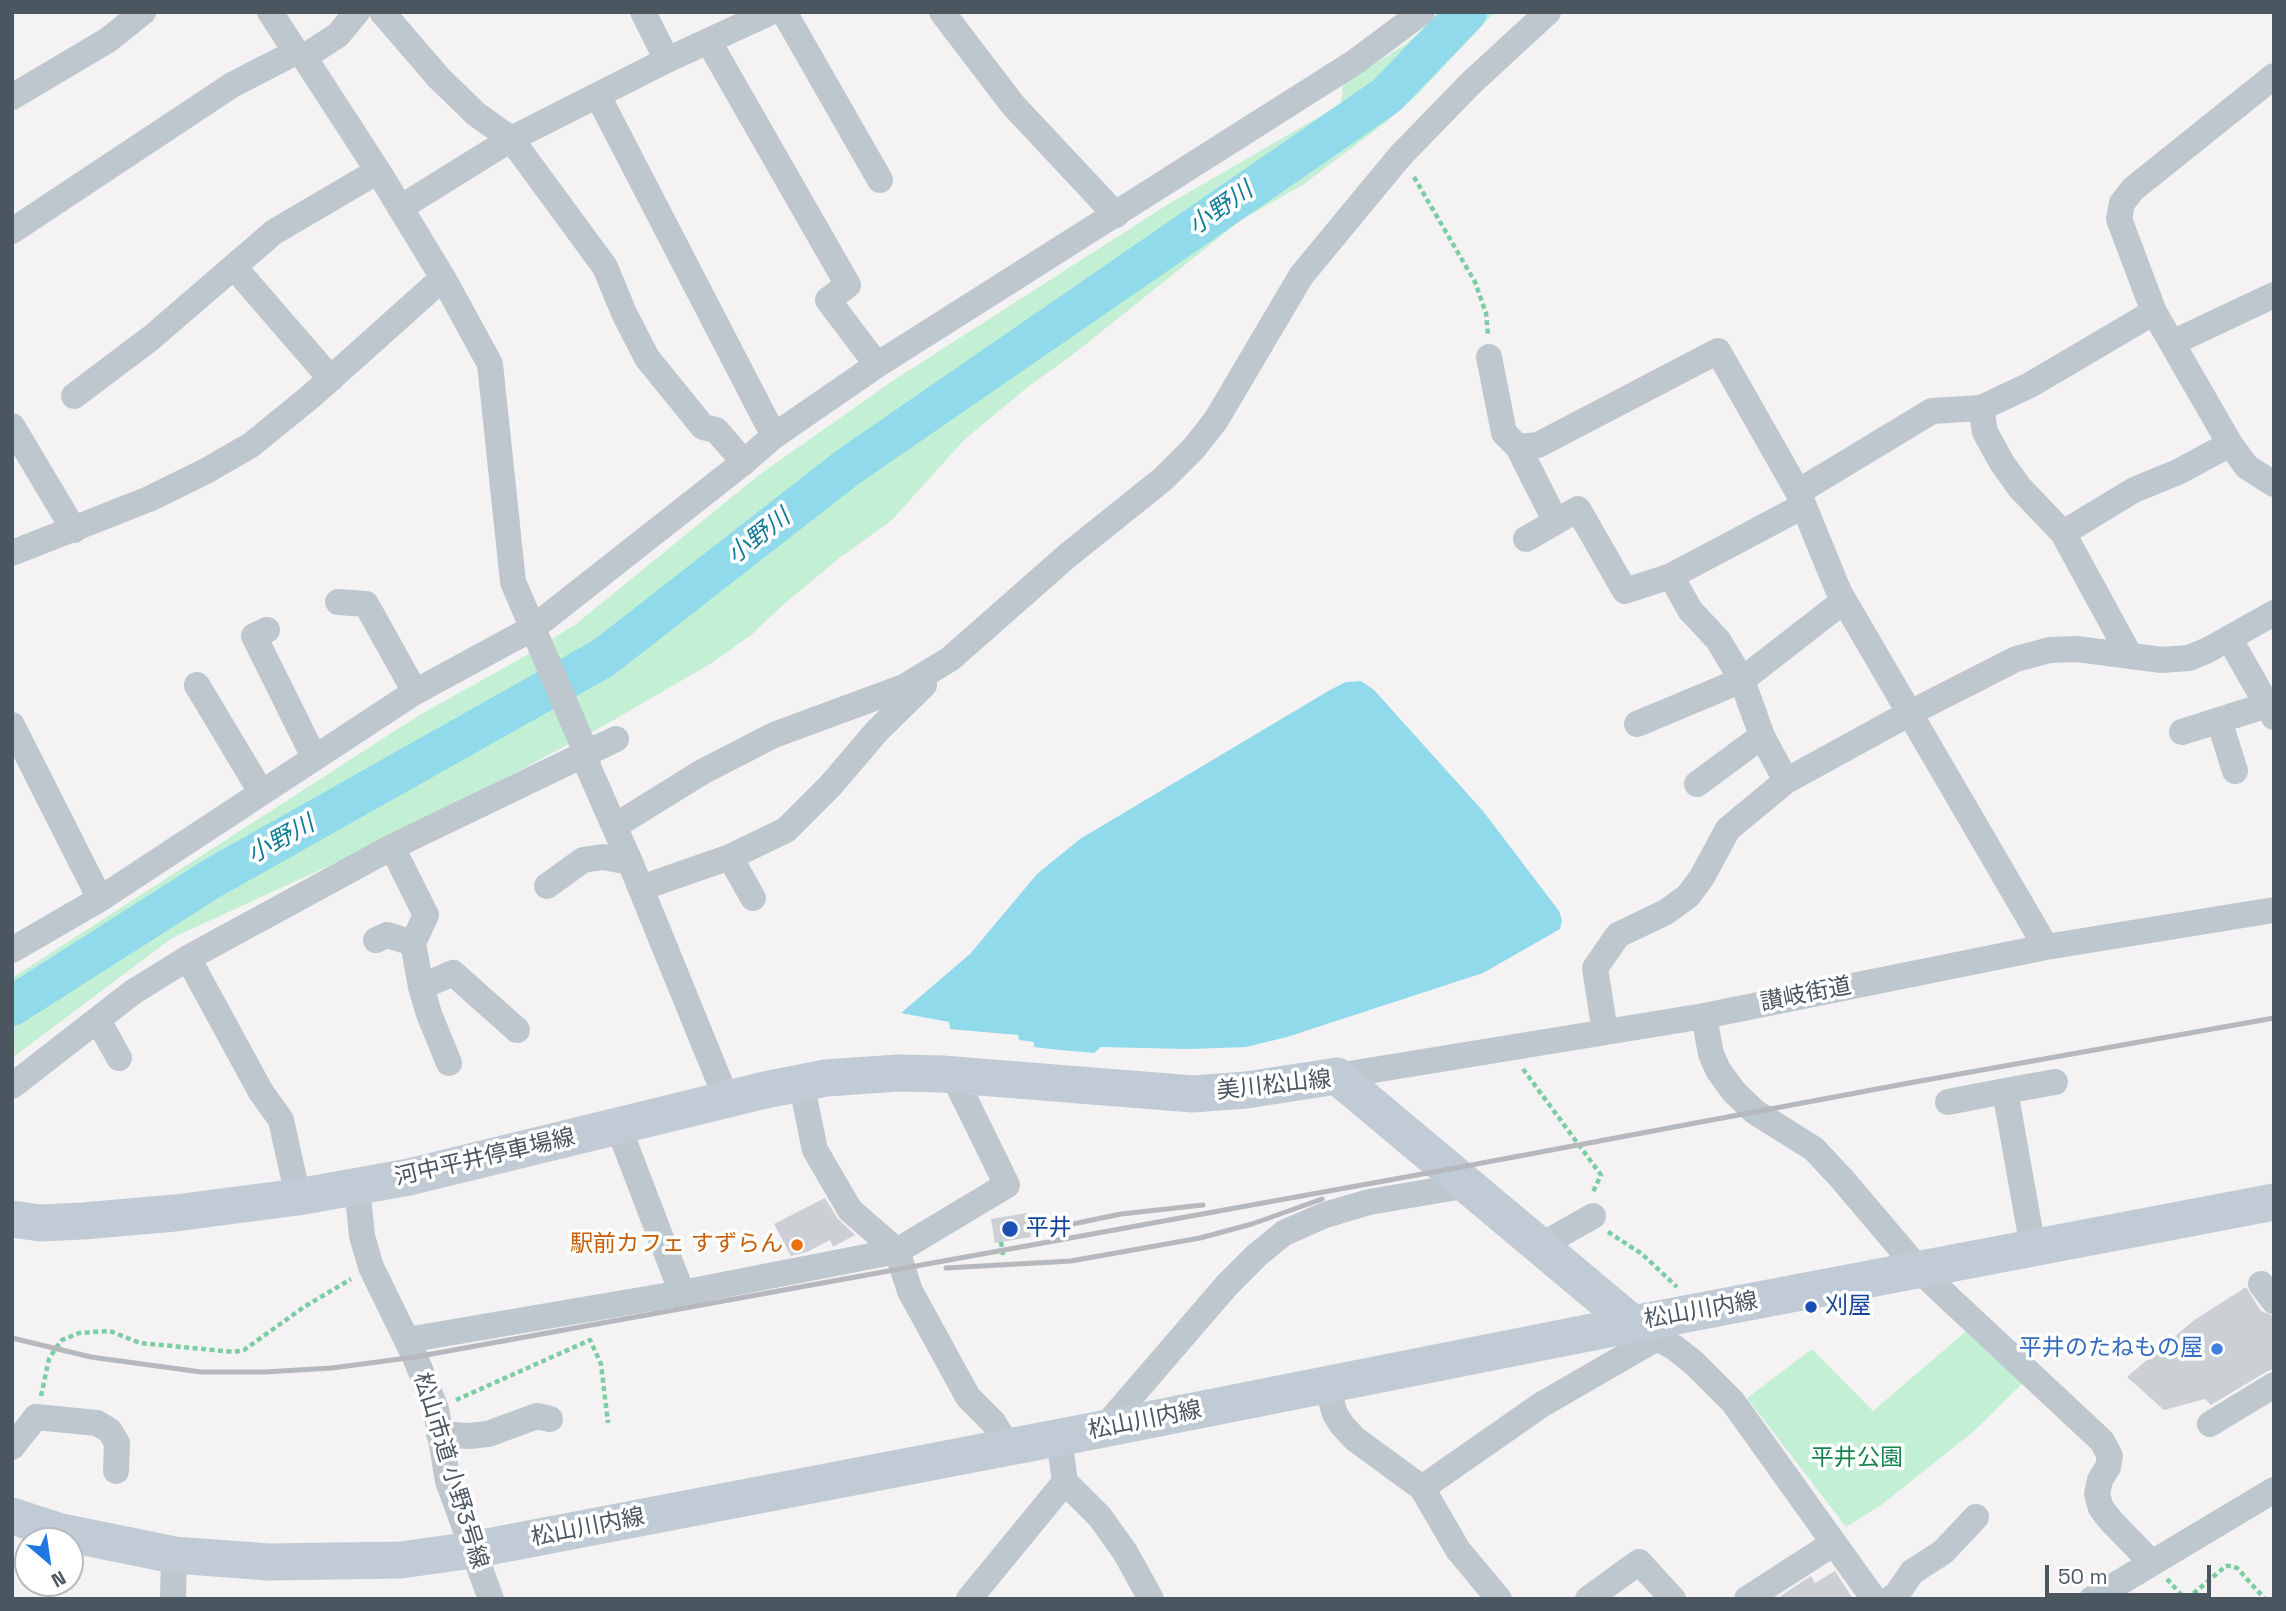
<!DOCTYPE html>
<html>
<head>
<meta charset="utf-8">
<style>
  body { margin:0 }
  #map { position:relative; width:2286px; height:1611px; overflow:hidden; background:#f4f2f2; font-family:"Space Grotesk",sans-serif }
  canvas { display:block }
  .frame { position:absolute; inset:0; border:14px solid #4a5660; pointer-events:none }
  .north { position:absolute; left:14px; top:1527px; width:70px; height:70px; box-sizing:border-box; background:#fff; border:2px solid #b7bbbf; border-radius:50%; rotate:151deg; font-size:19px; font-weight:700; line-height:28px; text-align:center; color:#4a5660 }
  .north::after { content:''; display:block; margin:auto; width:24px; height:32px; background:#1e77e3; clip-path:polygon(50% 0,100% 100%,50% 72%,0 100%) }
  .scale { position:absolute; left:2045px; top:1565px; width:166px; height:32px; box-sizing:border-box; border:4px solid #4a5660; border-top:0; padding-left:9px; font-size:21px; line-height:24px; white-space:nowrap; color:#4a5660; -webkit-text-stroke:5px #fff; paint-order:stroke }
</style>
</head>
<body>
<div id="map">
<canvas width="2286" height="1611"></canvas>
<div class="frame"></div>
<div class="north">N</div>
<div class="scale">50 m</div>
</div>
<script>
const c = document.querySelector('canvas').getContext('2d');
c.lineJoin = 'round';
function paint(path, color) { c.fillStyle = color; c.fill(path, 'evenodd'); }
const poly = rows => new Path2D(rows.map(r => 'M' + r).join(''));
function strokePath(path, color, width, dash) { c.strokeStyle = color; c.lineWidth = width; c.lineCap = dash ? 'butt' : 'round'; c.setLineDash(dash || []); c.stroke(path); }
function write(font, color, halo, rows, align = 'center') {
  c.font = font + ' "Space Grotesk","Noto Sans JP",sans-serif'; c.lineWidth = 7; c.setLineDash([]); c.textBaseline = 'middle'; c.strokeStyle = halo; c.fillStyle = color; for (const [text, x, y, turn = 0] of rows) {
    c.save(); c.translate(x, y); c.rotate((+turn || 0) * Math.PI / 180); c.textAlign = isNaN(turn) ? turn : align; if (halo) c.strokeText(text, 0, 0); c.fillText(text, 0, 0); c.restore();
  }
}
paint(poly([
  [1443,12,1495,12,1417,95,1385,123,1301,186,1241,220,1076,352,1029,386,964,440,892,520,842,556,784,604,751,635,710,664,605,725,407,830,172,938,12,1058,12,978,418,716,525,656,576,624,759,475,891,382,1078,262,1167,205,1341,104,1343,84,1406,44],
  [1971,1327,2027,1379,1974,1431,1880,1506,1846,1527,1747,1398,1812,1349,1873,1411]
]), '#c3f0d4');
paint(poly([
  [1361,681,1374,690,1483,811,1559,911,1562,920,1560,929,1483,973,1287,1037,1246,1047,1189,1049,1101,1047,1094,1053,1060,1050,1034,1047,1034,1042,1019,1040,1018,1035,950,1029,949,1022,901,1013,970,954,1037,874,1080,839,1330,690,1346,682]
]), '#91daeb');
strokePath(poly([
  [12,1006,211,879,603,658,848,467,1386,96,1467,12]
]), '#91daeb', 40);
paint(poly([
  [825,1198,837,1218,855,1235,833,1247,830,1240,807,1252,791,1256,774,1224],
  [1027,1213,1031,1237,995,1243,991,1219],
  [2246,1287,2261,1311,2274,1316,2274,1369,2266,1372,2211,1405,2205,1399,2164,1410,2127,1377,2193,1321],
  [1835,1571,1853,1599,1776,1599,1811,1576,1815,1583]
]), '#cccfd4');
strokePath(poly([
  [1414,177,1475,282,1486,313,1488,335],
  [1523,1069,1601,1175,1592,1194],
  [1608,1232,1642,1254,1677,1287],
  [1001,1242,1003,1255],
  [41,1396,49,1359,56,1348,62,1340,79,1333,110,1331,140,1343,234,1352,244,1350,304,1307,351,1279],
  [456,1400,590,1340,601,1364,608,1423],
  [2167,1579,2185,1599],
  [2187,1599,2226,1566,2232,1566,2237,1568,2265,1599]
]), '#7bcda3', 4.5, [5, 3.5]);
strokePath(poly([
  [270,12,296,52,304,57,378,171,443,278,490,364,513,582,583,745,589,769,630,862,727,1100],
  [382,12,439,78,476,114,511,139,605,267,624,313,647,358,703,427,716,430,744,462],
  [643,12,667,60],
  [784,12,880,180],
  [942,12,1013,105,1116,215],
  [709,42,848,285,828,300,877,365],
  [304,57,338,35,357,12],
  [2274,76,2133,189,2122,203,2119,219,2154,312,2230,444,2247,467,2274,484],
  [598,96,774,436],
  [12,97,108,40,143,12],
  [400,208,511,139,667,60,771,12],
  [12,231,232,85,296,52],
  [235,268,331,379],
  [2172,343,2274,295],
  [1489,357,1504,433,1518,447,1538,445,1718,351,1798,492,1839,592,2046,947],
  [74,396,151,338,274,232,378,171],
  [1981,408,1985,432,2002,463,2020,488,2063,533,2130,656],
  [12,426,74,530],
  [1518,447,1555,520],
  [1798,492,1932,411,1981,408,2030,385,2154,312],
  [2063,533,2134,490,2178,472,2230,444],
  [1526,539,1578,509,1625,591,1671,576,1803,506],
  [12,553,149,499,206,471,251,445,310,397,443,278],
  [1671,576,1690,610,1718,640,1742,680,1762,736,1786,781],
  [338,602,366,604,415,692],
  [267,630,254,636,314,757],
  [2229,638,2274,717],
  [197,685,261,792],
  [2219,720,2235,771],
  [1637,724,1742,680,1832,610,1845,602],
  [12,725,100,899],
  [2182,732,2267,705],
  [1697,784,1762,736],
  [615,826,702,772,774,735,904,687,950,659,1067,556,1163,479,1194,448,1216,420,1301,276,1362,202,1401,155,1471,83,1548,12],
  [392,847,426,915,413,943,421,987,429,1014,449,1063],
  [730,857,753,898],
  [547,886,583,860,603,857,630,862],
  [641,888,730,857,786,830,831,785,877,731,924,685],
  [376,940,387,935,413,943],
  [12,950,100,899,415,692,533,628,744,462,774,436,877,365,1355,62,1422,12],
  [188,958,261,1092,281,1120,298,1197],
  [421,987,453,973,517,1030],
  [1704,1016,1711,1054,1718,1070,1734,1092,1755,1112,1814,1149,1842,1179,1920,1271,2102,1441,2110,1456,2108,1467,2100,1480,2097,1494,2101,1508,2111,1521,2152,1563],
  [98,1020,119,1058],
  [1605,1032,1595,968,1618,935,1666,912,1688,896,1702,877,1728,829,1786,781,1908,714,2016,659,2050,650,2077,649,2162,660,2189,658,2208,650,2274,613],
  [1337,1076,1704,1016,2046,947,2274,910],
  [801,1082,815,1150,850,1210,897,1251,910,1291,968,1397,993,1422,1008,1447],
  [12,1086,133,992,188,958,392,847,616,739],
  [2005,1091,2055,1082],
  [1948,1102,2005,1091,2033,1248],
  [618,1126,682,1293],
  [357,1186,362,1236,371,1267,415,1357,436,1409,448,1481,491,1599],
  [1540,1246,1593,1216],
  [2261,1284,2274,1301],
  [1633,1324,1675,1348,1694,1363,1733,1402,1874,1599],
  [407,1340,682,1293,897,1251,1007,1185,953,1075],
  [1327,1386,1335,1414,1342,1425,1355,1439,1422,1488,1458,1550,1499,1599],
  [2210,1424,2274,1385],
  [1103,1429,1227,1285,1257,1255,1284,1233,1325,1215,1369,1202,1469,1185],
  [439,1434,469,1436,488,1434,537,1416,550,1419],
  [1059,1438,1065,1482,1100,1517,1125,1552,1151,1599],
  [12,1447,36,1417,97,1423,110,1431,117,1443,116,1471],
  [1422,1488,1541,1405,1657,1338],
  [173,1599,174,1555],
  [969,1599,1065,1482],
  [1588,1599,1639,1562,1673,1599],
  [1747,1599,1834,1543],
  [1890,1599,1897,1594,1912,1572,1943,1552,1976,1517],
  [2092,1599,2274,1490]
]), '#bec7ce', 26);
strokePath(poly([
  [12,1219,40,1223,83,1221,175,1213,298,1197,409,1177,765,1090,826,1078,899,1073,942,1074,1193,1094,1246,1090,1337,1076,1633,1324],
  [12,1516,61,1532,174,1555,269,1562,401,1560,472,1550,1103,1429,1633,1324,2274,1202]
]), '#c1cbd5', 37);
strokePath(poly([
  [1058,1227,1121,1214,1203,1205],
  [946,1268,1071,1261,1200,1238,1252,1224,1322,1199],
  [12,1338,91,1357,201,1372,265,1372,332,1368,415,1357,1450,1169,1909,1083,2274,1018]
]), '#b5b8bc', 5);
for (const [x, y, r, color] of [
  [1010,1229,9,"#1a4fb4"],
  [797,1245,7,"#e8710a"],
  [1811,1307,7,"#1a4fb4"],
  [2217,1349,7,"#3f7fe0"]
]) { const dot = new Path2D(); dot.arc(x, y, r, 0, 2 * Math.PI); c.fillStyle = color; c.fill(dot); strokePath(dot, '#fff', 2.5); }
write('23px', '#4a5660', '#fff', [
  ["讃岐街道",1806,995,-11],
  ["美川松山線",1274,1086,-6],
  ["河中平井停車場線",485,1158,-13],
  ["松山川内線",1701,1311,-10],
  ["松山川内線",1145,1421,-11],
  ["松山市道 小野3号線",450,1471,73],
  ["松山川内線",588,1528,-11]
]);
write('23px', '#164399', '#fff', [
  ["平井",1026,1229],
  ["刈屋",1825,1307]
], 'left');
write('23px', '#c56008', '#fff', [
  ["駅前カフェ すずらん",783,1245]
], 'right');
write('23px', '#366cbe', '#fff', [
  ["平井のたねもの屋",2203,1349]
], 'right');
write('23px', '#1a824c', '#fff', [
  ["平井公園",1857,1459]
]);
write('italic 24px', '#0f7c96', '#fff', [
  ["小野川",1221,209,-35],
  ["小野川",759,537,-38],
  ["小野川",281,840,-29]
]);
</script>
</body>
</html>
